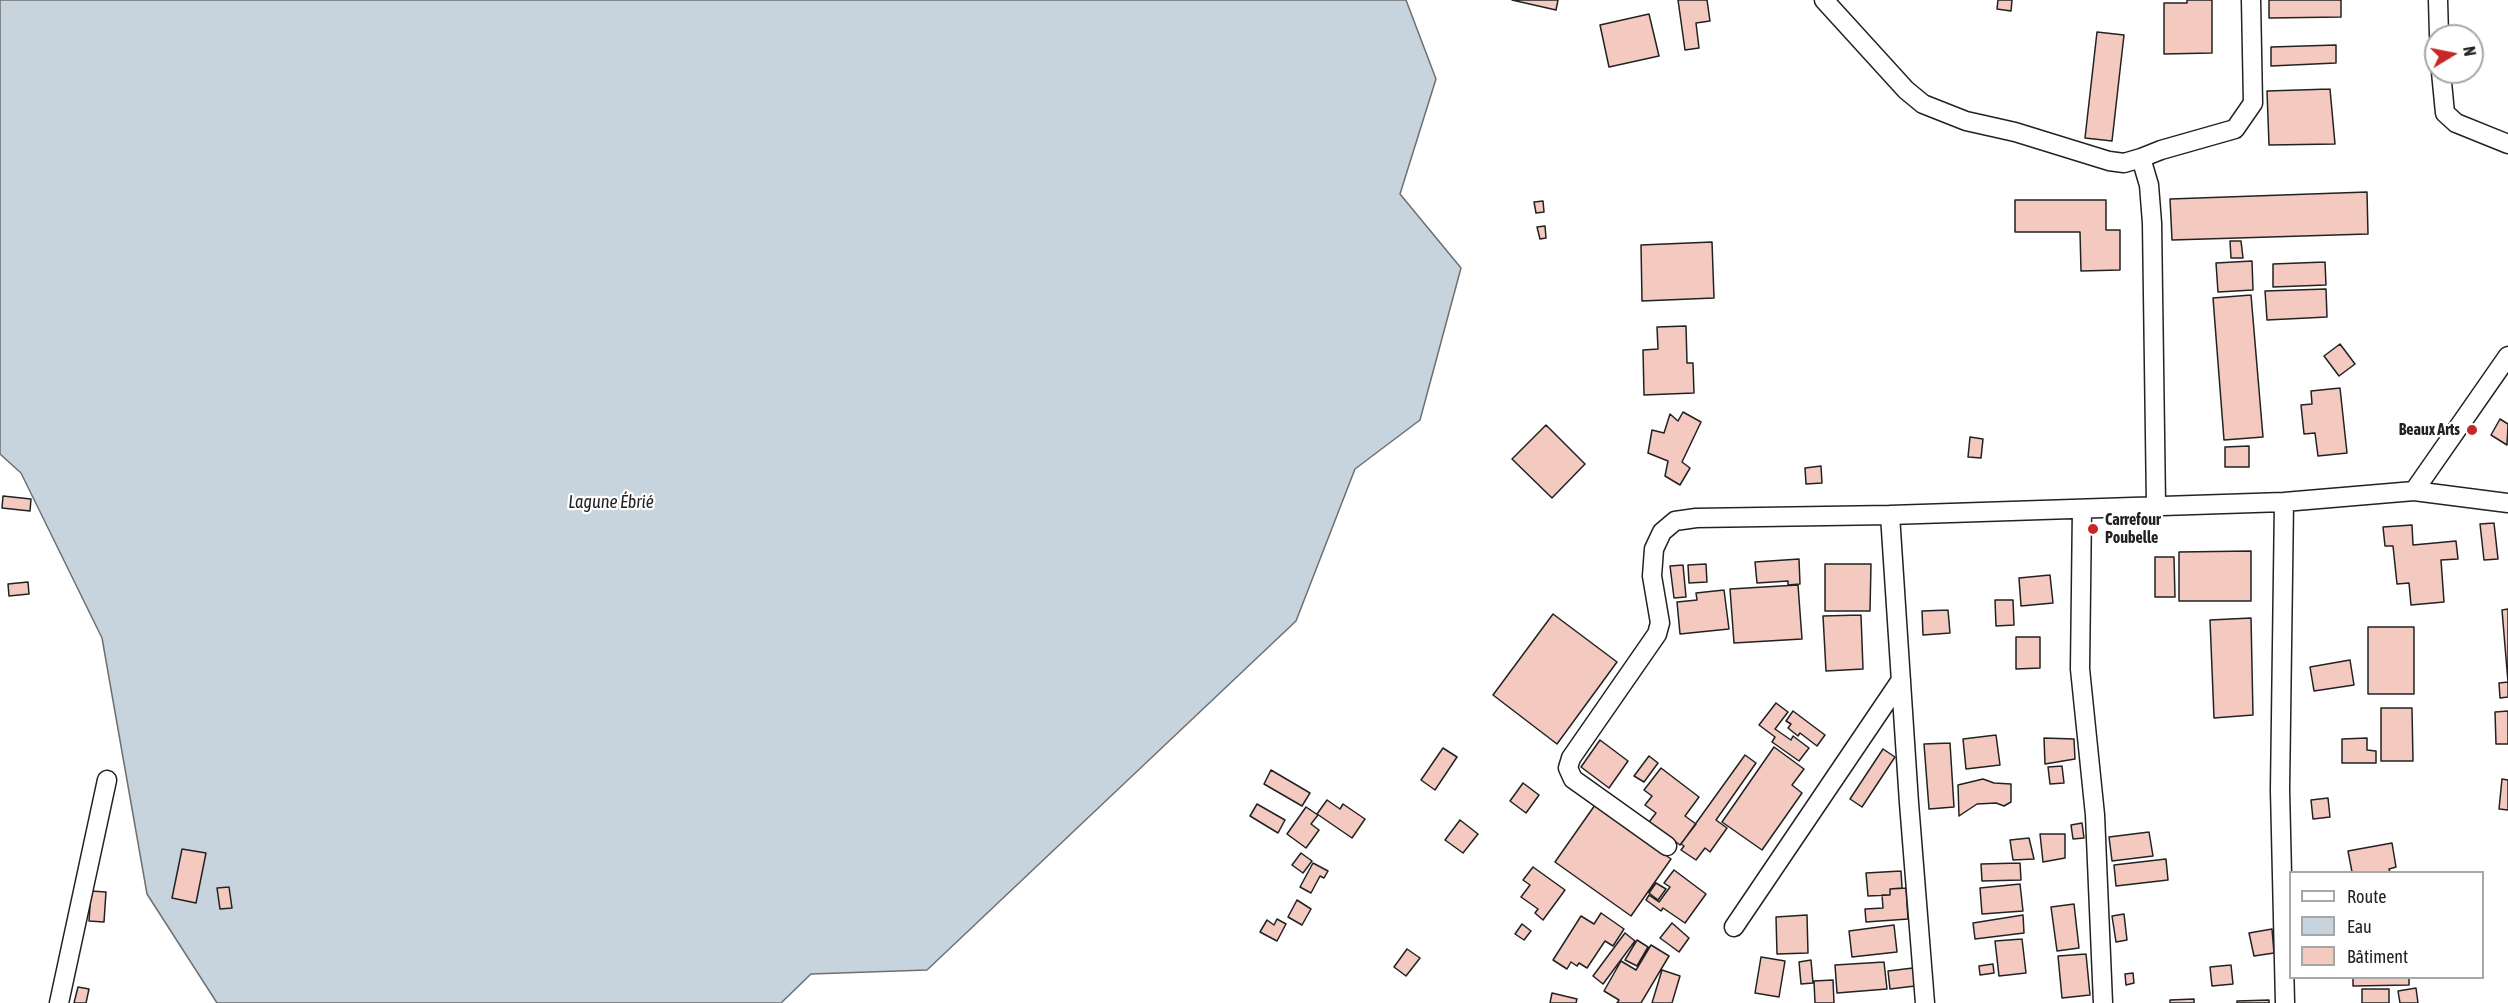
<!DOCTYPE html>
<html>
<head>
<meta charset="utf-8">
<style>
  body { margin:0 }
  #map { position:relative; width:2508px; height:1003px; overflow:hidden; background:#fff; font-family:"Asap Condensed",sans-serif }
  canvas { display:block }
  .legend { position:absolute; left:2289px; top:871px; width:195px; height:108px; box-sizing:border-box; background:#fff; border:2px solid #a7a7a7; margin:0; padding:8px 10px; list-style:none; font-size:18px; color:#222 }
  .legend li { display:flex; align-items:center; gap:12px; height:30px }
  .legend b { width:30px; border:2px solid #a7a7a7 }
  .north { position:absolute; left:2424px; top:24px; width:60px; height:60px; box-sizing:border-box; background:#fff; border:2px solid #a7a7a7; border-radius:50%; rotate:80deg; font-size:16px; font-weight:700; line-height:24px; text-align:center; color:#222 }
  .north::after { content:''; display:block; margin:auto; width:21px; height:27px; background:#c62828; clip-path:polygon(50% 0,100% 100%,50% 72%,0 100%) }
</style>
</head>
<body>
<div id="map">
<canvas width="2508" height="1003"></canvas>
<ul class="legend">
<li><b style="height:8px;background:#fff"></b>Route</li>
<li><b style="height:16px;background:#c7d3dd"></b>Eau</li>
<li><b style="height:16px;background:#f3c9c0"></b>Bâtiment</li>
</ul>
<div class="north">N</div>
</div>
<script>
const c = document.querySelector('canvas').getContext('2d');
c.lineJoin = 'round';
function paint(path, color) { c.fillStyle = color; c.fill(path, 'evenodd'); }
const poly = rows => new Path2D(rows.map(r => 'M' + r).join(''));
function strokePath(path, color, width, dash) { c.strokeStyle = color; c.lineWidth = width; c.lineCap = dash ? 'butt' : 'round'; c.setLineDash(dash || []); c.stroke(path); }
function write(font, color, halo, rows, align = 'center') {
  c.font = font + ' "Asap Condensed",sans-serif'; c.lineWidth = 4.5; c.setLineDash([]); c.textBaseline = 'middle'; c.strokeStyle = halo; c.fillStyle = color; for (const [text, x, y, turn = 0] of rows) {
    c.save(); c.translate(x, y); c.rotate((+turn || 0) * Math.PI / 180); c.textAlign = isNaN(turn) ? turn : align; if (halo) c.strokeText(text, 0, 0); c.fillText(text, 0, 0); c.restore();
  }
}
const water = poly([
  [0,0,1406,0,1436,79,1400,194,1461,268,1420,420,1355,469,1296,621,927,970,811,974,781,1003,217,1003,147,894,102,638,21,473,0,454,0,0]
]);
paint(water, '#c7d3dd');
strokePath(water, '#6f6f6f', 1.5);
const building = poly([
  [1512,0,1558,0,1556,10,1512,0],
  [1678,0,1707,0,1710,21,1696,23,1699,48,1685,50,1678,0],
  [1998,0,2012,0,2011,11,1997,9,1998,0],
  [2187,0,2212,0,2212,53,2164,54,2164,3,2187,3,2187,0],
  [2269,0,2341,0,2341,17,2269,18,2269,0],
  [1649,14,1659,56,1609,67,1600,25,1649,14],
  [2097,32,2124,35,2112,141,2085,138,2097,32],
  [2336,45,2336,63,2271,66,2271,47,2336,45],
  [2330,89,2335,144,2269,145,2267,91,2330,89],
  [2367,192,2368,234,2172,240,2170,199,2367,192],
  [2015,200,2106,200,2106,230,2120,230,2120,270,2081,271,2080,232,2015,232,2015,200],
  [1543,201,1544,212,1536,213,1534,202,1543,201],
  [1545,226,1546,238,1540,239,1537,227,1545,226],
  [2230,241,2241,241,2243,258,2231,258,2230,241],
  [1712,242,1714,298,1642,301,1641,245,1712,242],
  [2252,261,2253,290,2218,292,2216,263,2252,261],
  [2325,262,2326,285,2273,287,2273,264,2325,262],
  [2326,289,2327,317,2267,320,2265,291,2326,289],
  [2251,295,2263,437,2224,440,2213,298,2251,295],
  [1686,326,1687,363,1693,363,1694,393,1644,395,1643,350,1658,349,1657,327,1686,326],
  [2340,344,2355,364,2339,376,2324,356,2340,344],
  [2340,388,2347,453,2318,456,2315,433,2304,434,2301,405,2312,404,2311,391,2340,388],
  [1683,412,1701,422,1682,462,1690,468,1680,485,1665,476,1668,461,1648,453,1652,430,1664,433,1670,414,1678,421,1683,412],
  [2500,419,2508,424,2507,445,2491,435,2500,419],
  [1546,425,1585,464,1552,498,1512,459,1546,425],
  [1970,437,1983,439,1981,458,1968,457,1970,437],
  [2249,446,2249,467,2225,467,2225,447,2249,446],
  [1821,466,1822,483,1806,484,1805,468,1821,466],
  [3,496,31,499,30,511,2,508,3,496],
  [2494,523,2498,559,2484,560,2480,524,2494,523],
  [2412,525,2413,545,2456,541,2458,559,2441,560,2444,602,2411,605,2409,583,2397,584,2393,546,2385,546,2383,527,2412,525],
  [2251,551,2251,601,2179,601,2179,552,2251,551],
  [2155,557,2174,557,2175,597,2155,597,2155,557],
  [1799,559,1800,584,1788,585,1788,581,1757,583,1755,562,1799,559],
  [1706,564,1707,582,1689,583,1688,565,1706,564],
  [1825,564,1871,564,1870,611,1825,611,1825,564],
  [1683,565,1686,597,1674,598,1670,566,1683,565],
  [2050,575,2053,603,2021,606,2019,578,2050,575],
  [28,582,29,594,9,596,8,584,28,582],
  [1798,585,1802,639,1734,643,1730,589,1798,585],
  [1724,590,1729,629,1680,634,1677,602,1697,600,1696,593,1724,590],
  [1995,600,2013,600,2014,625,1996,626,1995,600],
  [2508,609,2508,697,2500,698,2499,683,2508,682,2502,610,2508,609],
  [1948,610,1950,633,1923,635,1922,611,1948,610],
  [1553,614,1617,662,1557,744,1493,695,1553,614],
  [1861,615,1863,669,1826,671,1823,616,1861,615],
  [2251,618,2253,715,2214,718,2210,620,2251,618],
  [2368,627,2414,627,2414,694,2368,694,2368,627],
  [2016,637,2040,637,2040,668,2016,669,2016,637],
  [2350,660,2354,685,2314,691,2310,667,2350,660],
  [1776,703,1788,712,1775,729,1791,740,1793,736,1809,748,1799,761,1772,742,1775,737,1759,725,1776,703],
  [2381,708,2412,708,2413,761,2381,761,2381,708],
  [1793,711,1825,735,1817,746,1800,733,1798,736,1788,728,1791,724,1786,721,1793,711],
  [2508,711,2508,744,2496,744,2495,712,2508,711],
  [1996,735,2000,765,1966,769,1963,739,1996,735],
  [2044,738,2074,739,2075,759,2045,764,2044,738],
  [2367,738,2367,750,2376,751,2376,763,2342,763,2342,739,2367,738],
  [1600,740,1628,761,1609,788,1581,767,1600,740],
  [1950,743,1954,807,1929,809,1924,744,1950,743],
  [1774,747,1804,769,1792,785,1802,793,1762,850,1722,822,1774,747],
  [1443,748,1457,757,1435,790,1421,780,1443,748],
  [1883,749,1895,757,1862,807,1850,799,1883,749],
  [1745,755,1756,763,1716,820,1727,828,1710,852,1705,848,1696,860,1681,850,1684,846,1681,844,1745,755],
  [1649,756,1658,763,1644,782,1634,776,1649,756],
  [2062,766,2064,783,2050,784,2048,767,2062,766],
  [1661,768,1699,797,1685,816,1696,824,1680,845,1649,822,1656,813,1645,805,1652,796,1644,790,1661,768],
  [1271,770,1310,793,1302,806,1264,784,1271,770],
  [1983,779,1994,783,2011,784,2011,802,2004,806,1996,803,1977,804,1959,816,1958,785,1983,779],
  [2502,779,2508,780,2508,810,2499,809,2502,779],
  [1523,783,1539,795,1526,813,1510,801,1523,783],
  [2328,798,2330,817,2313,819,2311,800,2328,798],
  [1327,800,1340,809,1343,804,1365,819,1352,838,1317,814,1327,800],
  [1257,804,1285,820,1278,833,1250,816,1257,804],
  [1595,805,1671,859,1631,916,1555,862,1595,805],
  [1306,807,1318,815,1311,824,1319,830,1306,848,1287,834,1306,807],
  [1460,820,1478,834,1463,853,1445,840,1460,820],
  [2082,823,2084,838,2073,839,2071,825,2082,823],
  [2149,832,2153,856,2112,861,2109,837,2149,832],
  [2040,834,2065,834,2065,858,2043,862,2040,834],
  [2029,838,2034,859,2013,860,2010,840,2029,838],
  [2392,843,2396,867,2389,869,2390,872,2352,872,2348,851,2392,843],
  [182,849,206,853,196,903,172,898,182,849],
  [1301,853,1312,861,1303,873,1292,865,1301,853],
  [2166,859,2168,880,2116,886,2114,865,2166,859],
  [1313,863,1328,871,1324,878,1320,876,1311,893,1300,887,1313,863],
  [2020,863,2021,880,1982,881,1981,864,2020,863],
  [1533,867,1565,890,1543,920,1535,913,1538,909,1521,897,1530,885,1523,880,1533,867],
  [1674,870,1706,894,1685,923,1663,908,1661,911,1646,900,1649,895,1659,902,1670,887,1664,883,1674,870],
  [1901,871,1902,888,1890,889,1890,895,1868,896,1866,873,1901,871],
  [1656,883,1666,889,1658,900,1649,893,1656,883],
  [2020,884,2023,911,1982,914,1980,888,2020,884],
  [229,887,232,908,220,909,217,888,229,887],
  [1906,888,1908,919,1866,922,1865,909,1883,908,1882,895,1890,895,1890,889,1906,888],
  [91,891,106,892,104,922,89,921,91,891],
  [1297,900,1311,909,1302,925,1288,917,1297,900],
  [2074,904,2079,948,2057,951,2051,907,2074,904],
  [1601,913,1624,929,1613,946,1605,941,1587,968,1579,963,1577,966,1571,962,1567,969,1553,960,1581,916,1594,924,1601,913],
  [2124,914,2127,940,2116,942,2112,916,2124,914],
  [1807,915,1808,953,1777,954,1776,917,1807,915],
  [2023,915,2024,933,1975,939,1973,923,2023,915],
  [1277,919,1286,924,1277,941,1260,932,1267,920,1274,925,1277,919],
  [1672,923,1689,938,1679,952,1660,938,1672,923],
  [1522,924,1531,931,1524,940,1515,934,1522,924],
  [1894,925,1897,952,1852,957,1849,931,1894,925],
  [2272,929,2274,953,2254,956,2249,933,2272,929],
  [1625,933,1635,941,1603,984,1593,976,1625,933],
  [2022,939,2026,973,1999,976,1995,941,2022,939],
  [1637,940,1648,947,1637,966,1625,960,1637,940],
  [1651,945,1669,956,1641,1003,1617,1003,1619,1000,1604,991,1621,961,1636,970,1651,945],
  [1407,949,1420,958,1406,976,1394,967,1407,949],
  [2086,954,2090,995,2062,998,2058,956,2086,954],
  [1761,957,1785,961,1779,997,1755,993,1761,957],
  [1811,960,1813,983,1801,984,1799,962,1811,960],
  [1884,962,1887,989,1837,993,1835,965,1884,962],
  [1993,964,1994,973,1980,975,1979,966,1993,964],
  [2231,965,2233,984,2212,986,2210,967,2231,965],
  [1913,968,1915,986,1890,989,1888,971,1913,968],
  [1662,970,1680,976,1672,1003,1652,1003,1662,970],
  [2133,973,2134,983,2126,985,2125,974,2133,973],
  [2353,978,2409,978,2409,985,2353,986,2353,978],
  [1833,980,1834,1003,1815,1003,1814,981,1833,980],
  [78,987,89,989,86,1003,74,1003,78,987],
  [2416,988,2418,1003,2400,1003,2398,991,2416,988],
  [2362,989,2389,989,2389,1003,2362,1003,2362,989],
  [1552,993,1577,999,1576,1003,1550,1003,1552,993],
  [2194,999,2194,1003,2170,1003,2170,1000,2194,999],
  [2269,1000,2269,1003,2237,1003,2237,1001,2269,1000]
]);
paint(building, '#f3c9c0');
strokePath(building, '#222', 1.5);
const street = poly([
  [1824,0,1906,90,1923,104,1966,121,2015,132,2109,161,2124,163,2141,158,2149,185,2152,223,2156,505],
  [2438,0,2439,36],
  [2441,72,2445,113,2456,123,2508,144],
  [2141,158,2161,150,2235,129,2253,103,2251,0],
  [2414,491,2508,356],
  [2284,502,2280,790,2285,1003],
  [2082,509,2080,669,2095,815,2103,1003],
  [1890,515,1909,803,1925,1003],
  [1667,846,1573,779,1568,768,1571,758,1657,634,1660,623,1652,576,1654,549,1662,532,1675,521,1696,518,1890,515,2284,502,2414,491,2508,503],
  [1734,927,1901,680],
  [59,1003,107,780]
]);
strokePath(street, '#222', 21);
strokePath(street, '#fff', 18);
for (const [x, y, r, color] of [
  [2472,430,6,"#c62828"],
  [2093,529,6,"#c62828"]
]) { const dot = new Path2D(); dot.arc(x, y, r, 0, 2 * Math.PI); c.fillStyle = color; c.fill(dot); strokePath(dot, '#fff', 2); }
write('bold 16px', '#222', '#fff', [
  ["Beaux Arts",2460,430],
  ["Carrefour",2105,520,"left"],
  ["Poubelle",2105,538,"left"]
], 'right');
write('italic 18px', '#222', '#fff', [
  ["Lagune Ébrié",611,502]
]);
</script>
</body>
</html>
